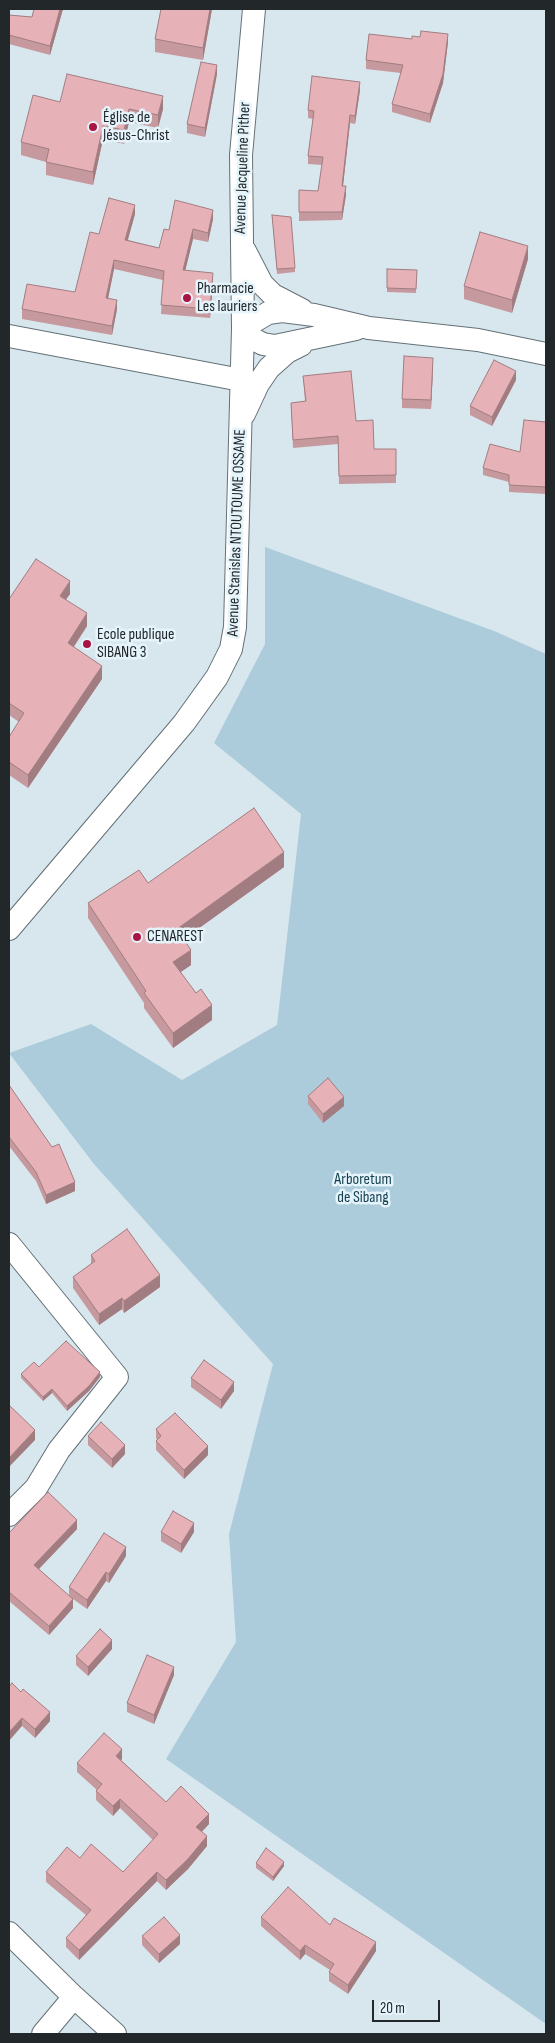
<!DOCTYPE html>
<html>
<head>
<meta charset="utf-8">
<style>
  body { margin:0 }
  #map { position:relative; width:555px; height:2043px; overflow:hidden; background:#d8e7ee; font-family:"Sofia Sans Condensed",sans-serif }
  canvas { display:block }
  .frame { position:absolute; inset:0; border:10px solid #22272a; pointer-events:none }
  .scale { position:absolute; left:372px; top:2000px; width:68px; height:22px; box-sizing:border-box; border:2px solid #22272a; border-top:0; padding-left:6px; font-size:15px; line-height:18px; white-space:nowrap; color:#22272a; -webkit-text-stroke:4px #e5f4fb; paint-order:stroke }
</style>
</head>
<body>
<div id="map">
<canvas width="555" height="2043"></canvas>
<div class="frame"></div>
<div class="scale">20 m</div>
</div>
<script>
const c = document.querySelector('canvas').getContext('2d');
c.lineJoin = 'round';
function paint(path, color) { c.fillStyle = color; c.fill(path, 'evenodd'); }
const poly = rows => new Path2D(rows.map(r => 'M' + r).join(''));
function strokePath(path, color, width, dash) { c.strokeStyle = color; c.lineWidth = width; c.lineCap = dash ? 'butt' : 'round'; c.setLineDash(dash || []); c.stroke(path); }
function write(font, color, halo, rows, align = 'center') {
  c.font = font + ' "Sofia Sans Condensed",sans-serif'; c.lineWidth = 5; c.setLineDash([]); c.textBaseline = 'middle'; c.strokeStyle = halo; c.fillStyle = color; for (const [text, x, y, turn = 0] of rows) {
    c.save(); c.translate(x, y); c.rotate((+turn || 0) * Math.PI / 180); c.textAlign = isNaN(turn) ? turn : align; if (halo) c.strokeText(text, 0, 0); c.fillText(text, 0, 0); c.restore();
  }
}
paint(poly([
  [265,547,494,631,546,654,546,2024,166,1759,236,1642,229,1534,273,1364,94,1164,9,1053,91,1024,182,1080,277,1025,301,814,214,743,265,644]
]), '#acccdb');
const minor = poly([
  [245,251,262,284,273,295,302,310],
  [243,328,268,313,282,311,314,315,369,328,478,340,546,354],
  [243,328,251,338,263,344,275,346,356,329],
  [9,336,241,380],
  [244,414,258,384,269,368,287,352,301,345],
  [9,929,184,723,217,677,231,649,235,627,243,328,241,155,254,9],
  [9,1244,117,1377,59,1450,36,1488,9,1515],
  [9,1933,74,1997,115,2034],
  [43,2034,74,1997]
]);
strokePath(minor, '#647177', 24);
strokePath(minor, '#fff', 22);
paint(poly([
  [34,9,63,9,50,55,9,44,9,15,32,17],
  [212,9,203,60,155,52,155,39],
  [448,42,443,83,430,123,392,112,392,104,401,73,366,69,366,60],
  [217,74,205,137,187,133,187,124],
  [360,90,355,124,350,123,343,186,346,195,342,220,299,221,299,190,318,191,322,165,308,164,308,156,313,119,308,118,308,110],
  [60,102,163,109,158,128,129,122,124,144,103,139,93,185,46,175,46,162,21,155,21,142],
  [135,214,128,240,159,248,169,230,213,219,208,242,193,239,185,270,213,282,210,318,161,314,163,280,114,269,108,299,117,309,112,335,22,319,22,309,75,292,99,234],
  [272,215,295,268,295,272,277,274],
  [528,259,512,313,464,299,464,286],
  [387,269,417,270,416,293,387,292],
  [433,367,431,409,402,408,402,399],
  [303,376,356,421,374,449,396,449,396,483,339,484,338,444,293,448,291,403,305,401],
  [516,380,492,426,470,415,470,406],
  [546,422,546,494,509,492,509,482,483,475,483,468,520,452],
  [70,594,66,599,87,626,74,647,102,679,28,788,9,775,9,737,19,722,9,715,9,599],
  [284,867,184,939,191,965,181,972,212,1020,173,1048,144,1008,144,1003,88,918,88,903,148,883],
  [9,1085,75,1191,46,1204,36,1181,9,1146],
  [308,1096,344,1106,323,1123,308,1104],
  [91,1255,160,1287,124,1313,122,1309,99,1325,73,1288,73,1277,91,1264],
  [39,1367,100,1377,89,1391,67,1411,52,1393,43,1401,21,1378,21,1374],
  [191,1378,234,1391,221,1409,191,1387],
  [156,1429,208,1455,184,1479,156,1450,156,1441,157,1439,156,1438],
  [88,1436,125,1454,112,1468,88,1445],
  [77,1529,39,1569,69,1596,69,1587,126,1556,109,1583,106,1581,87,1609,73,1599,73,1608,49,1635,9,1601,9,1533],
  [161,1532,194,1532,181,1553,161,1541],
  [112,1649,88,1676,76,1665,76,1656],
  [174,1675,154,1724,127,1712,127,1703],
  [21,1692,50,1721,35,1738,22,1726],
  [122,1759,121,1760,166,1802,209,1824,202,1832,207,1846,188,1869,166,1890,157,1881,79,1960,66,1947,66,1938,86,1915,46,1882,46,1872,80,1858,123,1872,153,1840,120,1808,113,1816,96,1800,96,1791,97,1790,77,1772,77,1763],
  [256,1863,284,1866,273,1881,256,1868],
  [261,1917,330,1925,376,1951,348,1994,329,1981,329,1972,330,1970,305,1954,300,1960,261,1926],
  [142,1936,180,1944,159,1963,142,1945]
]), '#c6999e');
paint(poly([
  [60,9,63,9,50,55,50,46],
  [210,9,212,9,203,60,203,48],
  [448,34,448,42,443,83,430,123,430,114],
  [217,65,217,74,205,137,205,128],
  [360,82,360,90,355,124,355,116],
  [163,96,163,109,158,128,158,115],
  [129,109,129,122,124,144,124,130],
  [350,115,350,123,342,195,342,186],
  [103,126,103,139,93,185,93,172],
  [346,186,346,195,342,220,342,212],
  [135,205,135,214,125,249,125,240],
  [213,210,213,219,208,242,208,233],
  [193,229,193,239,183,280,183,270],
  [528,246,528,259,512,313,512,300],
  [114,260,114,269,106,308,106,298],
  [213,273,213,282,210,318,210,309],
  [117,300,117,309,112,335,112,326],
  [433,358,433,367,431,409,431,400],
  [516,371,516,380,492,426,492,417],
  [70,581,70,594,60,608,60,596],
  [87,613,87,626,68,655,68,643],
  [102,666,102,679,28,788,28,775],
  [284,852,284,867,177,944,177,929],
  [191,950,191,965,173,977,173,962],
  [212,1005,212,1020,173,1048,173,1033],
  [344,1097,344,1106,323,1123,323,1114],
  [75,1182,75,1191,46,1204,46,1195],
  [160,1275,160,1287,124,1313,124,1301],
  [122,1298,122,1309,99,1325,99,1314],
  [100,1372,100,1377,89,1391,67,1411,67,1406],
  [234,1382,234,1391,221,1409,221,1400],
  [52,1389,52,1393,43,1401,43,1397],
  [35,1430,35,1440,9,1467,9,1458],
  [125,1445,125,1454,112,1468,112,1459],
  [208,1446,208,1455,184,1479,184,1470],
  [77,1520,77,1529,34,1574,34,1565],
  [194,1523,194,1532,181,1553,181,1544],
  [126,1547,126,1556,109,1583,109,1574],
  [106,1572,106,1581,87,1609,87,1600],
  [73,1599,73,1608,49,1635,49,1626],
  [112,1640,112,1649,88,1676,88,1667],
  [174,1667,174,1675,154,1724,154,1715],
  [50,1712,50,1721,35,1738,35,1729],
  [22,1718,22,1726,9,1741,9,1732],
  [122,1749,122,1759,116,1765,116,1756],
  [120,1799,120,1808,113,1816,113,1806],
  [209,1814,209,1824,196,1837,196,1827],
  [207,1836,207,1846,188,1869,166,1890,166,1880],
  [284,1862,284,1866,273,1881,273,1877],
  [157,1872,157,1881,79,1960,79,1950],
  [180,1935,180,1944,159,1963,159,1954],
  [376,1942,376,1951,348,1994,348,1985],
  [305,1945,305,1954,300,1960,300,1951]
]), '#a17d81');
const building = poly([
  [34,9,60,9,50,46,9,35,9,15,32,17,34,9],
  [161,9,210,9,203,48,155,39,161,9],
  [421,31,448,34,443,74,430,114,392,104,403,65,366,60,369,34,412,39,412,36,420,37,421,31],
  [201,62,217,65,205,128,187,124,201,62],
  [67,74,163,96,158,115,129,109,124,130,103,126,93,172,46,162,49,149,21,142,33,95,60,102,67,74],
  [312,76,360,82,355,116,350,115,342,186,346,186,342,212,299,212,299,190,318,191,323,157,308,156,314,111,308,110,312,76],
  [109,198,135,205,125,240,159,248,164,229,169,230,175,200,213,210,208,233,193,229,183,270,213,273,210,309,161,305,164,271,114,260,106,298,117,300,112,326,22,309,27,284,75,292,90,232,99,234,109,198],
  [272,215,291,217,295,268,277,269,272,215],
  [480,232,528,246,512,300,464,286,480,232],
  [387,269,417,270,416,289,387,288,387,269],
  [404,356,433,358,431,400,402,399,404,356],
  [494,360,516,371,492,417,470,406,494,360],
  [351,371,356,421,373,420,374,449,396,449,396,475,339,476,338,436,293,440,291,403,306,401,303,376,351,371],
  [524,420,546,422,546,487,509,485,509,475,483,468,490,444,520,452,524,420],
  [36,559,70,581,60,596,87,613,68,643,102,666,28,775,9,762,9,737,24,713,9,703,9,599,36,559],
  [254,808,284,852,177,929,191,950,173,962,196,993,201,989,212,1005,173,1033,144,993,146,991,88,903,139,870,148,883,254,808],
  [328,1078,344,1097,323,1114,308,1096,328,1078],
  [9,1085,52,1147,59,1144,75,1182,46,1195,36,1172,9,1137,9,1085],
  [127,1229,160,1275,124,1301,122,1298,99,1314,73,1277,95,1261,91,1255,127,1229],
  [66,1341,100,1372,89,1386,67,1406,52,1389,43,1397,21,1374,34,1362,39,1367,66,1341],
  [204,1360,234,1382,221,1400,191,1378,204,1360],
  [9,1405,35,1430,9,1458,9,1405],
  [175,1413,208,1446,184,1470,156,1441,161,1436,156,1429,175,1413],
  [101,1422,125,1445,112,1459,88,1436,101,1422],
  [48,1492,77,1520,34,1565,73,1599,49,1626,9,1592,9,1533,48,1492],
  [173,1511,194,1523,181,1544,161,1532,173,1511],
  [104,1533,126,1547,109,1574,106,1572,87,1600,69,1587,104,1533],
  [100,1629,112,1640,88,1667,76,1656,100,1629],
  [147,1655,174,1667,154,1715,127,1703,147,1655],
  [12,1683,21,1692,23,1689,50,1712,35,1729,22,1718,9,1732,9,1687,12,1683],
  [104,1733,122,1749,116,1756,166,1802,181,1786,209,1814,196,1827,207,1836,188,1859,166,1880,157,1872,79,1950,66,1938,91,1910,46,1872,67,1847,80,1858,91,1844,123,1872,158,1834,120,1799,113,1806,96,1791,102,1784,77,1763,104,1733],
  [266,1848,284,1862,273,1877,256,1863,266,1848],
  [288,1887,330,1925,334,1918,376,1942,348,1985,329,1972,334,1964,305,1945,300,1951,261,1917,288,1887],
  [164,1917,180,1935,159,1954,142,1936,164,1917]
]);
paint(building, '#e6b2b8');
strokePath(building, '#a17d81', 1);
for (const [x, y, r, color] of [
  [93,127,5,"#a91443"],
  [187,298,5,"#a91443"],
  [87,644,5,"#a91443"],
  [137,937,5,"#a91443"]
]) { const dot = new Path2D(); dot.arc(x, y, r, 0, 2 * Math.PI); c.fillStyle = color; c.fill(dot); strokePath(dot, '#e5f4fb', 2); }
write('16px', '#22272a', '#e5f4fb', [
  ["Église de",103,118],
  ["Jésus-Christ",103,136],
  ["Pharmacie",197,289],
  ["Les lauriers",197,307],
  ["Ecole publique",97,635],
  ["SIBANG 3",97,653],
  ["CENAREST",147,937]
], 'left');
write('16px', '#22272a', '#e5f4fb', [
  ["Avenue Jacqueline Pither",243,168,-88],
  ["Avenue Stanislas NTOUTOUME OSSAME",237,533,-88]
]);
write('16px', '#133f4f', '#e5f4fb', [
  ["Arboretum",363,1180],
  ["de Sibang",363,1198]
]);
</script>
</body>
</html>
